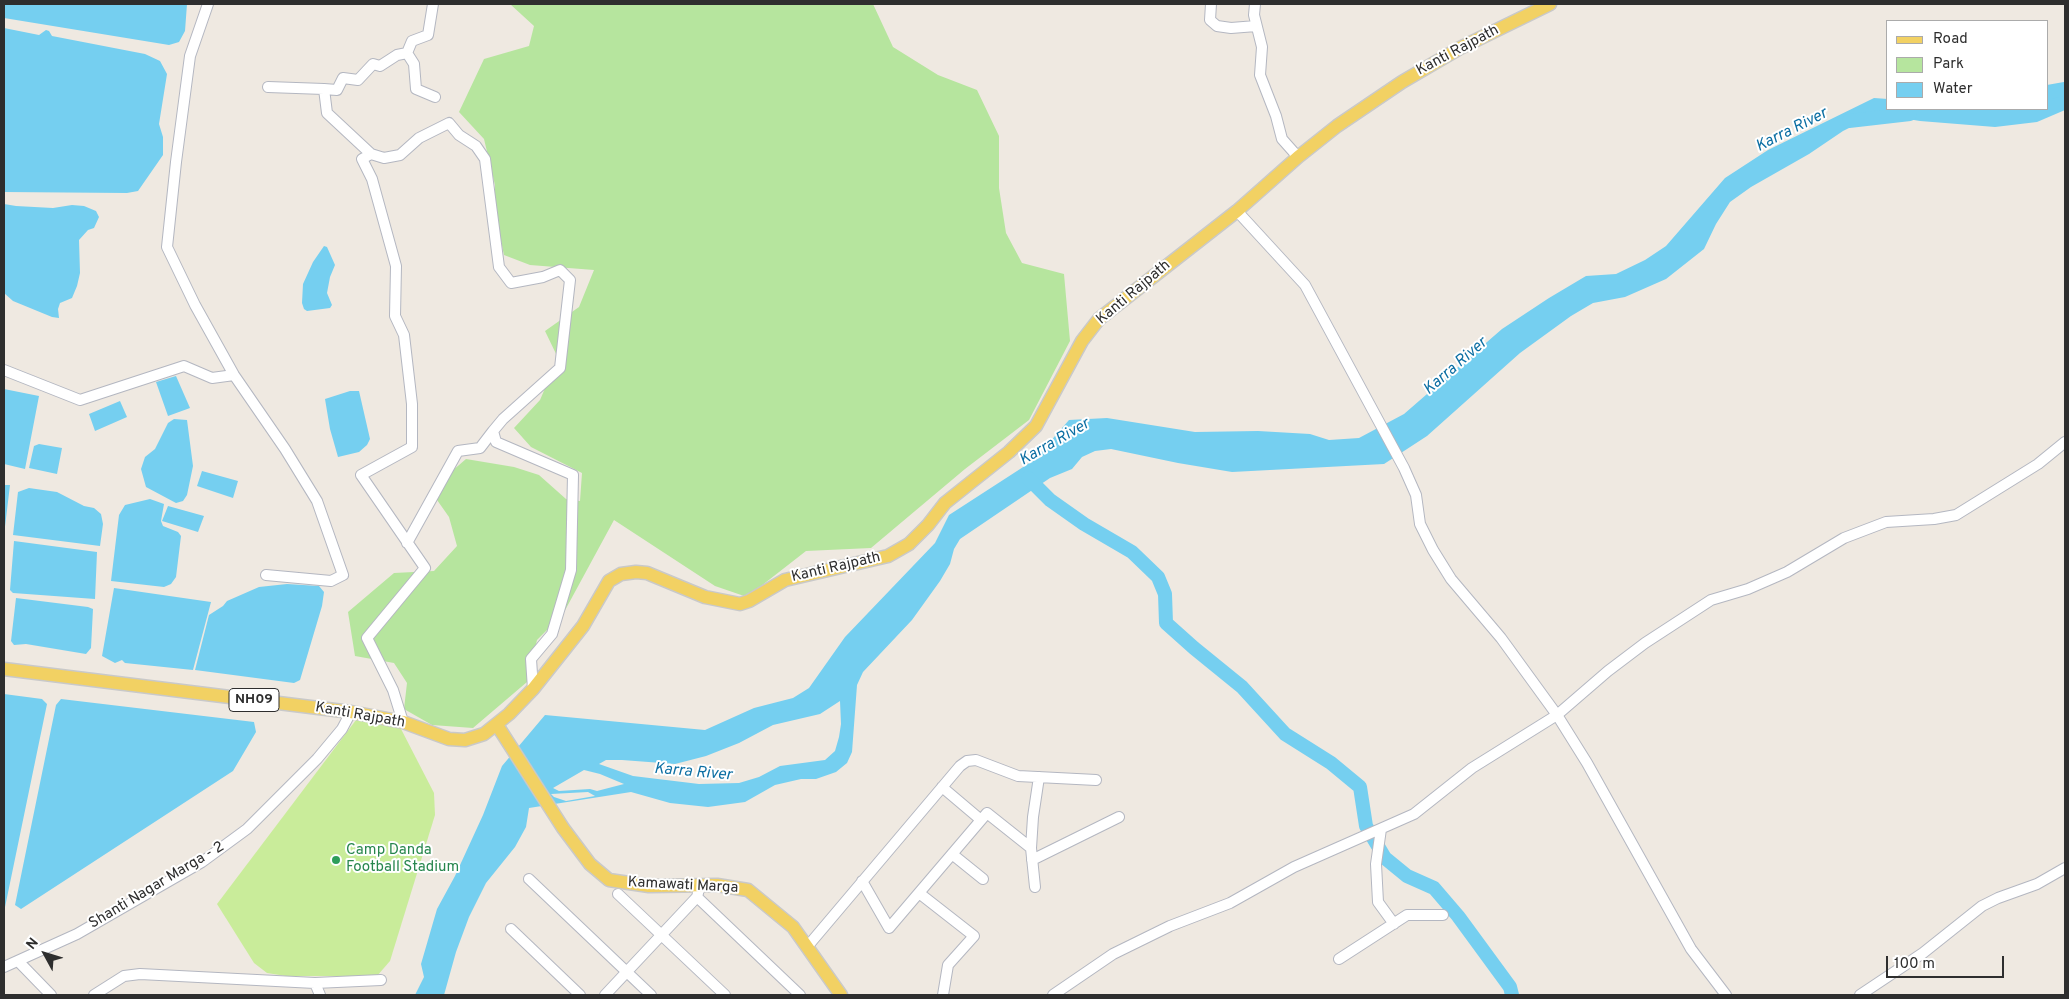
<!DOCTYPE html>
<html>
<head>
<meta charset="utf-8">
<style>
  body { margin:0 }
  #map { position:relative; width:2069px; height:999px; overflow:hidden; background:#efe9e1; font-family:Overpass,sans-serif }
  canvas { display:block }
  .frame { position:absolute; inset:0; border:5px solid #2e2e2e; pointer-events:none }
  .legend { position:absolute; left:1886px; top:20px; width:162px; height:90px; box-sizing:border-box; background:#fff; border:1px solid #ababab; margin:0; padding:6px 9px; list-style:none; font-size:15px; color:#2e2e2e }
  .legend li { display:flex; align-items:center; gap:10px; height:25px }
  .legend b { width:25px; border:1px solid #ababab }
  .north { position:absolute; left:20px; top:929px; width:50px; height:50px; -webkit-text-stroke:4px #fff; paint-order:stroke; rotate:309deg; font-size:14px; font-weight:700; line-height:20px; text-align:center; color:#2e2e2e }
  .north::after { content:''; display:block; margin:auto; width:18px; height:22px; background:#2e2e2e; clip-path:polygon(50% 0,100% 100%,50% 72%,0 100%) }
  .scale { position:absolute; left:1886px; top:956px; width:118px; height:22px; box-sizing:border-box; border:2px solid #2e2e2e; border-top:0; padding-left:6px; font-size:15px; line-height:18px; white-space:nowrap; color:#2e2e2e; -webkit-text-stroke:4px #fff; paint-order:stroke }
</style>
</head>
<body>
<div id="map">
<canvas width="2069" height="999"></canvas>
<div class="frame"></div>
<ul class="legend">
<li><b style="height:6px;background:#f2d163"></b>Road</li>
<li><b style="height:14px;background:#b6e59e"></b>Park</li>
<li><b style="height:14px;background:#75cff0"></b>Water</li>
</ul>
<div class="north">N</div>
<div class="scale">100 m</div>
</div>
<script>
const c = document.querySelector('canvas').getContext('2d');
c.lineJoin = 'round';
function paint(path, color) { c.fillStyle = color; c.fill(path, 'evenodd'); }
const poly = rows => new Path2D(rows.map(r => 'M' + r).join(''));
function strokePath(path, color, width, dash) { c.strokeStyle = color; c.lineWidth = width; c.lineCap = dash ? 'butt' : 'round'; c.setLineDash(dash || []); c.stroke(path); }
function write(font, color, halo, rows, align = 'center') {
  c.font = font + ' Overpass,sans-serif'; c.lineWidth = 4; c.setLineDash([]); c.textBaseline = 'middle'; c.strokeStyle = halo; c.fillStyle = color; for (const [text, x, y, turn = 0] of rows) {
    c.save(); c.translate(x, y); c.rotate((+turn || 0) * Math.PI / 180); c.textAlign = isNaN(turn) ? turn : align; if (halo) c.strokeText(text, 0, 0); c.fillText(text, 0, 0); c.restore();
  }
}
paint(poly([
  [510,4,873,4,893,47,938,75,977,90,999,136,999,188,1006,233,1022,263,1064,274,1070,341,1029,420,965,469,871,548,806,551,747,597,715,586,614,520,563,614,537,640,527,682,473,728,432,725,404,709,407,683,394,663,355,656,348,612,394,573,434,571,457,546,449,517,430,490,466,459,514,467,539,475,566,499,580,501,582,473,531,447,514,428,540,400,558,358,545,331,579,307,594,270,530,265,504,255,495,213,495,185,484,139,459,112,484,59,529,46,534,26]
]), '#b6e59e');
paint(poly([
  [356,720,400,727,434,793,435,815,390,961,377,976,286,976,267,973,254,963,217,904]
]), '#c9ec9a');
paint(poly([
  [4,4,187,4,185,31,179,42,169,45,4,18],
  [4,28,39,35,46,30,49,31,52,36,145,54,160,61,167,74,159,124,163,137,163,155,138,191,127,193,4,192],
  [2065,87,2065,110,2037,122,1995,127,1920,121,1877,114,1843,131,1809,154,1751,187,1730,202,1716,224,1704,249,1666,279,1625,297,1593,303,1571,316,1520,353,1427,436,1384,464,1232,472,1178,463,1111,449,1095,451,1082,457,1072,469,1050,478,960,539,954,549,950,564,940,581,912,620,863,672,857,685,852,752,847,763,836,772,816,779,801,779,775,785,745,802,708,807,670,803,631,792,529,808,526,827,515,847,486,883,469,917,456,952,444,995,415,995,424,977,421,964,437,909,455,876,483,815,502,766,545,715,705,730,754,708,793,698,809,688,845,637,935,543,949,515,1034,460,1069,420,1107,418,1195,432,1258,431,1310,434,1329,440,1359,438,1404,414,1502,329,1549,298,1586,276,1616,274,1645,260,1666,246,1725,178,1768,150,1874,98,1888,99,1888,109,2048,109,2048,96],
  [840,701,841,724,839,737,835,751,825,760,780,766,759,777,739,783,699,784,633,776,599,764,606,760,622,760,675,764,706,756,739,743,773,725,820,714],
  [584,770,600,774,624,784,597,791,590,789,559,791,553,788],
  [588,792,595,796,566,801,554,797,551,794],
  [4,204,16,206,53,208,72,205,84,206,96,211,99,217,94,228,88,230,79,240,80,273,77,286,72,298,60,303,58,309,59,318,52,317,13,301,4,293],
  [324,246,327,247,335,265,330,277,327,293,332,305,330,308,307,311,304,309,302,303,303,284,313,262],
  [176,376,190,408,168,416,156,382],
  [4,389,39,396,25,469,4,464],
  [350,391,359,391,370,439,367,445,359,452,338,457,330,429,325,399],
  [120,401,127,417,95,431,89,414],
  [174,419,187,420,193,466,187,495,183,501,176,503,146,487,141,469,145,457,155,449,168,423],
  [39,444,62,448,57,474,29,468,34,446],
  [202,471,238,481,233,498,197,486],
  [4,485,10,485,4,535],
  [29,488,57,492,84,506,94,508,101,514,103,524,100,546,13,535,18,492],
  [150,499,164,504,161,521,163,526,178,532,181,536,176,577,171,584,164,587,111,581,119,515,125,505],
  [168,506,204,516,198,532,162,521],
  [14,541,97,552,95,599,13,593,10,590],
  [287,584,319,586,324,592,322,606,300,680,294,683,195,670,209,615,223,606,227,601,259,587],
  [114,588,211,602,193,670,125,663,122,660,115,663,102,656],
  [16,598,88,607,93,609,91,648,86,654,26,644,14,645,11,641],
  [4,694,42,699,47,704,4,912],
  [61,699,254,722,256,732,233,771,21,909,15,905,56,705]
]), '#75cff0');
strokePath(poly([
  [2048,92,2065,89],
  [1849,121,1910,114],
  [1028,478,1050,500,1084,524,1132,552,1158,577,1165,594,1166,623,1194,648,1242,687,1285,734,1331,763,1360,787,1366,826,1385,858,1407,876,1434,888,1458,916,1510,987,1512,995]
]), '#75cff0', 14);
const minor = poly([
  [208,4,190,56,176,162,167,247,195,305,234,375,285,449,317,501,343,575,331,581,266,575],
  [1211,4,1210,20,1217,26,1231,28,1256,26],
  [1255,4,1254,15,1262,47,1260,75,1276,116,1282,139,1298,157],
  [407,53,414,64,416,89,435,97],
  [268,87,324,89,327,113,371,154,362,159,372,179,396,266,395,316,404,335,412,404,412,447,361,475,425,568,367,638,393,690,403,722],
  [324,89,337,90,343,78,358,80,373,64,380,66,397,55,407,53,412,41,428,35,433,4],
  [371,154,384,158,400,155,419,138,449,123,459,135,476,146,485,159,499,267,511,283,543,277,560,270,570,280,560,368,503,419,493,431,496,442,573,475,571,570,552,634,531,659,533,689],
  [1237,211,1305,285,1404,468,1416,495,1420,524,1433,550,1451,579,1501,638,1557,715,1587,763,1691,949,1726,995],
  [4,370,80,400,184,366,212,378,234,375],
  [407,543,458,451,480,448,493,431],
  [942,787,981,820],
  [1381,829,1376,864,1378,902,1394,924],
  [952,854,983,879],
  [1032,860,1119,817],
  [529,879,651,995],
  [862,881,889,928,987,813,1031,848],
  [1035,887,1031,848,1033,817,1039,777],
  [919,893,974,936,948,965,943,995],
  [618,894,725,995],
  [697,897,800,995],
  [511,929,580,995],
  [807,947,960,766,967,761,976,760,1018,776,1096,780],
  [1339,959,1407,915,1443,915],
  [18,961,51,995],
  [4,967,77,934,202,862,247,829,317,759,342,729,351,712],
  [315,983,381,980],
  [94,995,124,976,140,974,315,983,320,995],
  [605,995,697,897,700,885],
  [1053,995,1113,954,1170,926,1230,903,1294,867,1414,814,1472,768,1557,715,1608,671,1645,643,1711,600,1748,589,1787,572,1844,538,1886,522,1934,519,1956,515,2038,464,2065,442],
  [1860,995,1923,953,1982,906,1998,898,2037,884,2065,868]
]);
const major = poly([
  [4,669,351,712,403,722,449,739,465,740,484,734,509,714,533,689,583,626,609,581,621,574,636,572,647,573,705,597,740,604,749,601,785,580,888,556,909,544,928,525,945,503,1009,452,1036,426,1082,341,1099,319,1237,211,1298,157,1337,126,1402,82,1460,48,1550,4],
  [497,725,563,828,590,864,609,880,649,886,717,885,748,890,793,927,841,995]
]);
strokePath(minor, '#b4b7c1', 12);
strokePath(major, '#c9c9c9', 15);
strokePath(minor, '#fff', 10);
strokePath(major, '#f2d163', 12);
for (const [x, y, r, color] of [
  [336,860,5,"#2e9e5b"]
]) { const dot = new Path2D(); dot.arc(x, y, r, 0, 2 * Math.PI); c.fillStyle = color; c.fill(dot); strokePath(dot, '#fff', 2); }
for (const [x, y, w] of [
  [254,700,50]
]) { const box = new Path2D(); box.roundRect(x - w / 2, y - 11.5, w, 23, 4); c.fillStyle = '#fff'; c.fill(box); strokePath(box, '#2e2e2e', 1); }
write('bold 14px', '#2e2e2e', null, [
  ["NH09",254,700]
]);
write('15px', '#2e2e2e', '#fff', [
  ["Kanti Rajpath",1458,51,-28],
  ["Kanti Rajpath",1134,293,-40],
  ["Kanti Rajpath",836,568,-13],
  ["Kanti Rajpath",360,716,10],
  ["Shanti Nagar Marga - 2",157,886,-31],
  ["Kamawati Marga",683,886,3]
]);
write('15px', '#27864d', '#fff', [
  ["Camp Danda",346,851],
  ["Football Stadium",346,868]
], 'left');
write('italic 16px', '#0d6fa3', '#fff', [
  ["Karra River",1792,131,-27],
  ["Karra River",1456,367,-41],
  ["Karra River",1055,443,-30],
  ["Karra River",693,773,5]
]);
</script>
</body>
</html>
